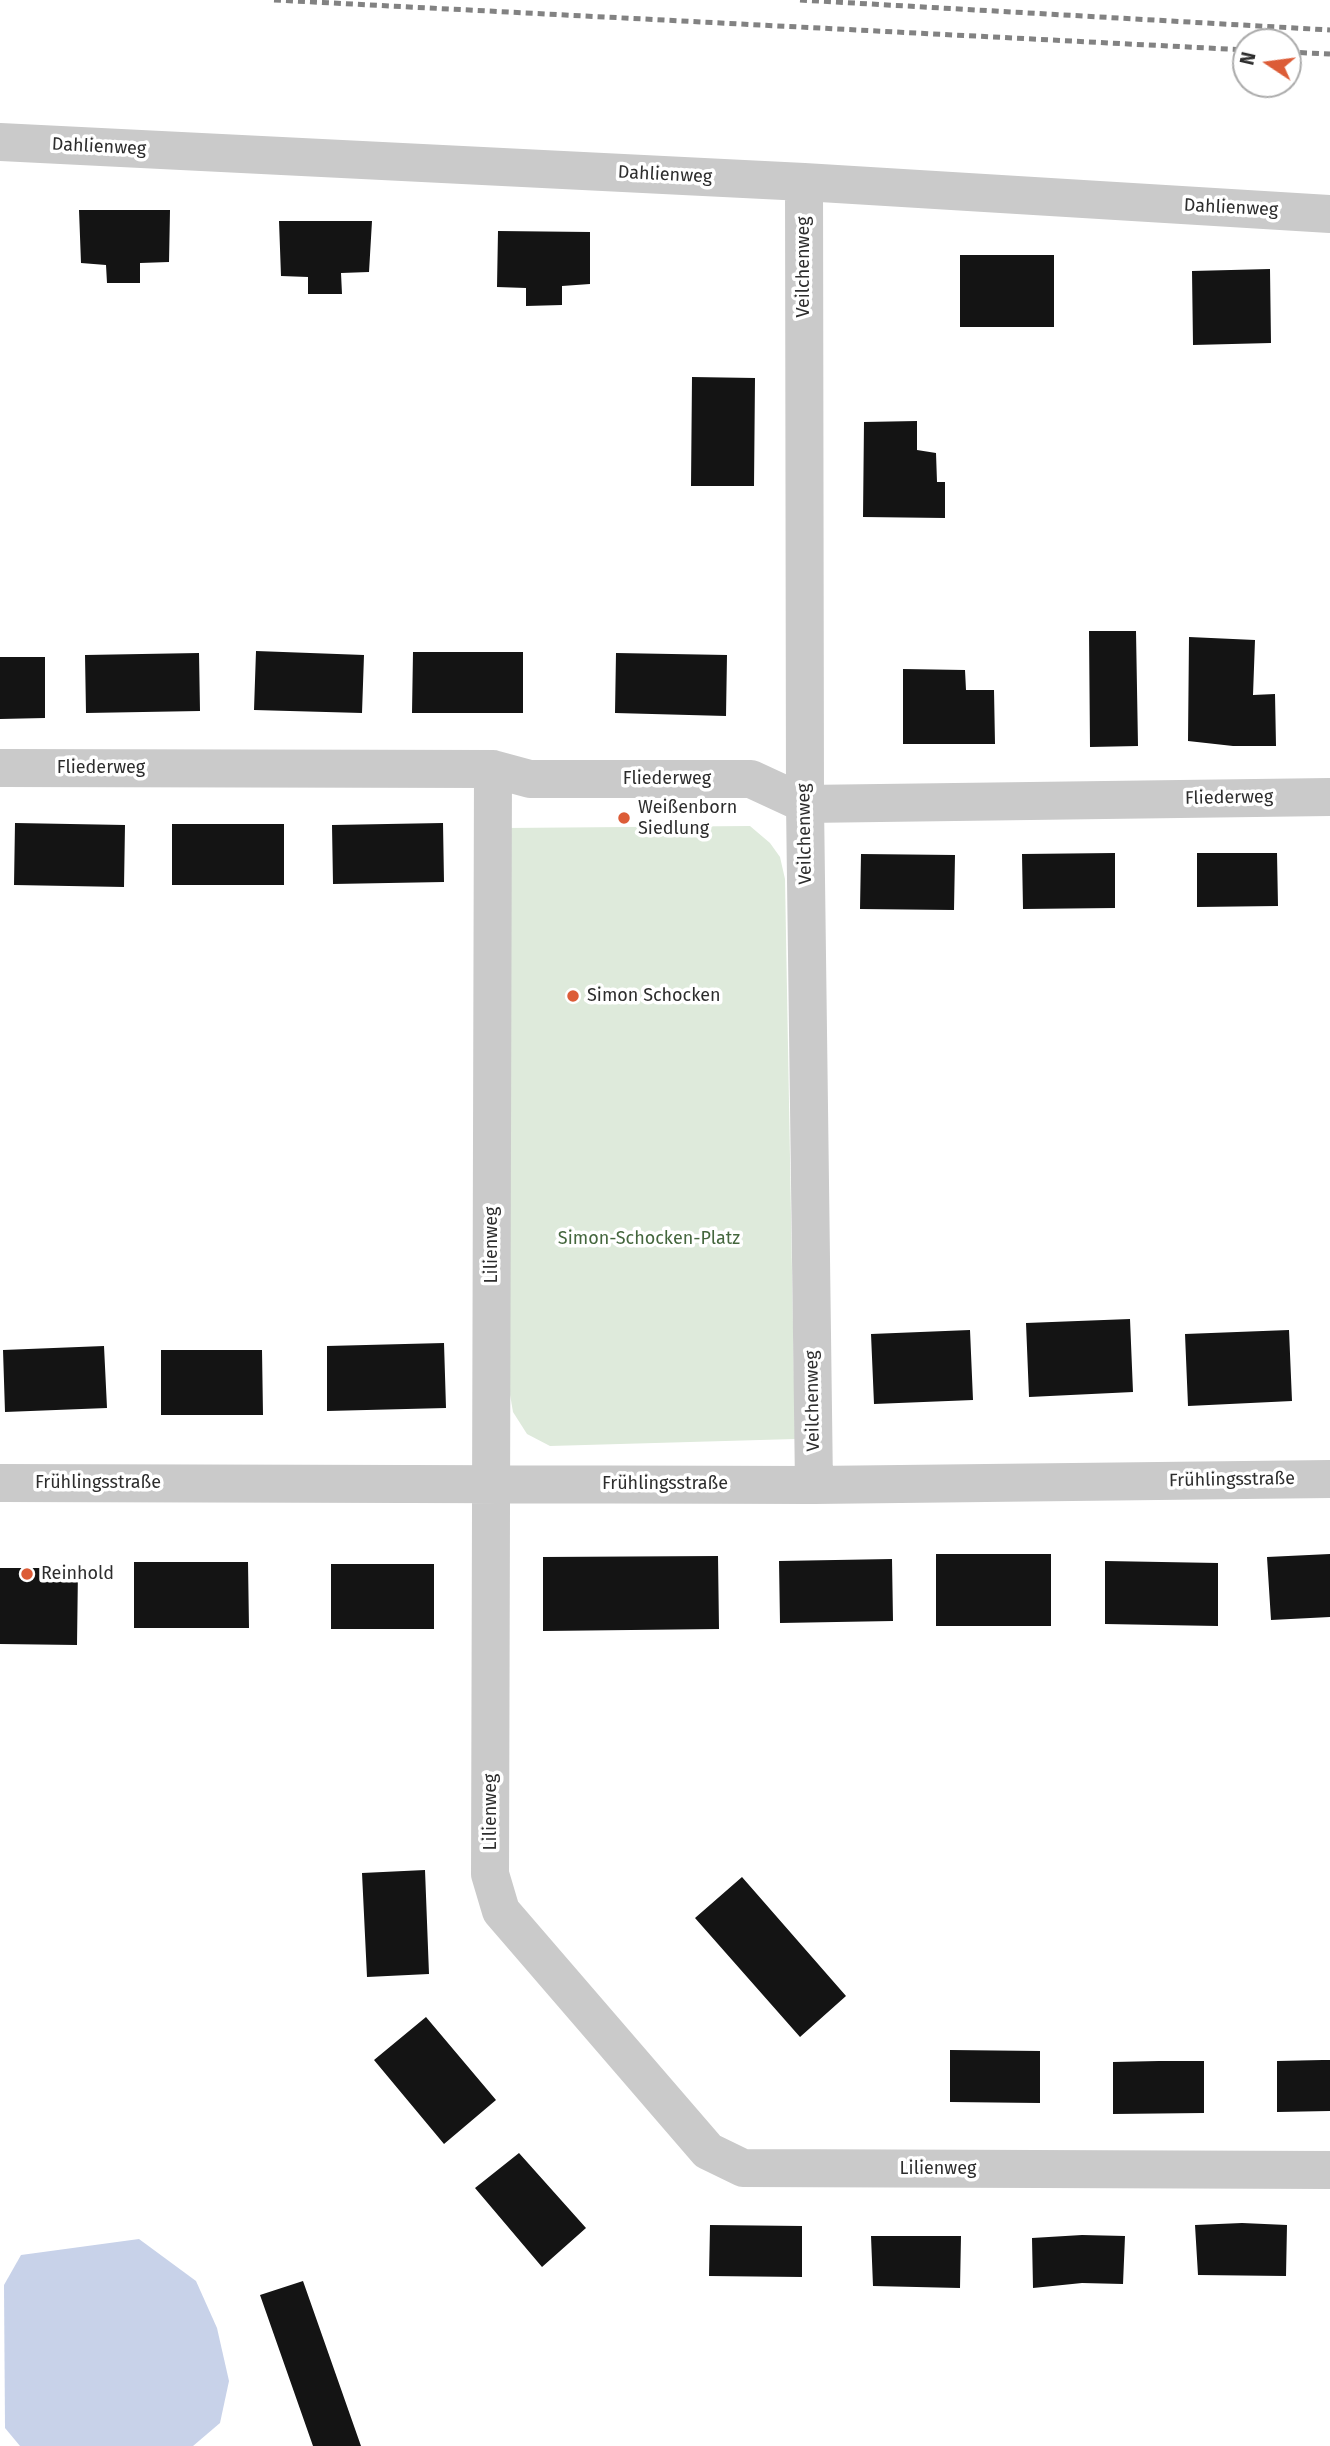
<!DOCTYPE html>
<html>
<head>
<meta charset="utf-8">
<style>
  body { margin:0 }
  #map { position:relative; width:1330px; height:2446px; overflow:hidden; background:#fff; font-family:"Fira Sans",sans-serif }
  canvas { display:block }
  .north { position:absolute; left:1232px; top:28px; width:70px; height:70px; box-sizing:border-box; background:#fff; border:2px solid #ababab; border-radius:50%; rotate:283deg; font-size:19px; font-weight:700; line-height:28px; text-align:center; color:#2d2d2d }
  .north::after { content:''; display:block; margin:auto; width:24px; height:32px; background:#dc5c37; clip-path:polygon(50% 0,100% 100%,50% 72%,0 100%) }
</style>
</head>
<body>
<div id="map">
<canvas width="1330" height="2446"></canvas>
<div class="north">N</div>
</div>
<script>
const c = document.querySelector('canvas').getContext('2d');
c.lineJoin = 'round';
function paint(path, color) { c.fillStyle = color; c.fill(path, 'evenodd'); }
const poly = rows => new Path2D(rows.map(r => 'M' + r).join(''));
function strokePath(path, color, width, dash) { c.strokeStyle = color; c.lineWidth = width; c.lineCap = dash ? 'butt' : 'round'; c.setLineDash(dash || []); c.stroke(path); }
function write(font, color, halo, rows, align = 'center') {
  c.font = font + ' "Fira Sans",sans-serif'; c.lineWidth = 7; c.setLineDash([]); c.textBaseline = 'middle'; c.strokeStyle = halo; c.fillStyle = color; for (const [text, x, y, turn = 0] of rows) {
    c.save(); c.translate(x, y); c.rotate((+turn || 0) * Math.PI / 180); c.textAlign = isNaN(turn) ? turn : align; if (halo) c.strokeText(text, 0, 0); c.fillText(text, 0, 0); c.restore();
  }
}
paint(poly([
  [750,826,770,843,780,857,785,879,795,1439,550,1446,527,1434,513,1412,507,1377,505,828]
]), '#deeadb');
paint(poly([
  [139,2239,196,2281,217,2328,229,2381,220,2423,193,2446,20,2446,5,2428,4,2285,21,2255]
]), '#c8d2e9');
paint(poly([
  [79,210,170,210,169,262,140,263,140,283,107,283,106,265,81,263],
  [279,221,372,221,369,272,341,273,342,294,308,294,308,277,281,276],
  [498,231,590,232,590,284,562,286,562,305,526,306,526,288,497,287],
  [960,255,1054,255,1054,327,960,327],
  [1270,269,1271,343,1193,345,1192,271],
  [692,377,755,378,754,486,691,486],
  [917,421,917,450,936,453,937,482,945,482,945,518,863,517,864,422],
  [1089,631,1136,631,1138,746,1090,747],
  [1189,637,1255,640,1253,695,1275,694,1276,746,1233,746,1188,741],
  [256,651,364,655,362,713,254,710],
  [413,652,523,652,523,713,412,713],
  [199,653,200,711,86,713,85,655],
  [616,653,727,655,726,716,615,713],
  [0,657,45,657,45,718,0,719],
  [903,669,965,670,966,690,994,690,995,744,903,744],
  [15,823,125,825,124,887,14,885],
  [443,823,444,882,333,884,332,825],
  [172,824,284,824,284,885,172,885],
  [1115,853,1115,908,1023,909,1022,854],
  [1197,853,1277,853,1278,906,1197,907],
  [861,854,955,855,954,910,860,909],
  [1130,1319,1133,1392,1029,1397,1026,1323],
  [970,1330,973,1400,874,1404,871,1334],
  [1289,1330,1292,1401,1188,1406,1185,1334],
  [444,1343,446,1408,327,1411,327,1346],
  [104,1346,107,1408,5,1412,3,1350],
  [161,1350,262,1350,263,1415,161,1415],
  [936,1554,1051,1554,1051,1626,936,1626],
  [1330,1554,1330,1617,1271,1620,1267,1557],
  [718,1556,719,1629,543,1631,543,1557],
  [892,1559,893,1621,780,1623,779,1561],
  [1105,1561,1218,1563,1218,1626,1105,1624],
  [134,1562,248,1562,249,1628,134,1628],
  [331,1564,434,1564,434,1629,331,1629],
  [0,1568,78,1568,77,1645,0,1644],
  [425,1870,429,1974,367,1977,362,1873],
  [742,1877,846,1996,800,2037,695,1918],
  [426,2017,496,2100,444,2144,374,2060],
  [950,2050,1040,2051,1040,2103,950,2102],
  [1323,2060,1330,2060,1330,2111,1277,2112,1277,2061],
  [1159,2061,1204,2061,1204,2113,1113,2114,1113,2062],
  [519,2153,586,2228,542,2267,475,2188],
  [1242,2223,1287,2225,1286,2276,1198,2275,1195,2225],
  [710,2225,802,2226,802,2277,709,2276],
  [1082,2235,1125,2236,1123,2284,1082,2283,1033,2288,1032,2238],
  [871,2236,961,2236,960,2288,873,2286],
  [303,2281,361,2446,313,2446,260,2295]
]), '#141414');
strokePath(poly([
  [0,142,804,182,1330,214],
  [804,182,805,804,814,1485],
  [0,768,493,769,530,779,751,779,805,804,1330,797],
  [493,769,490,1874,501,1911,708,2151,743,2168,1330,2170],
  [0,1483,814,1485,1330,1479]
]), '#cacaca', 38);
strokePath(poly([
  [274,0,1246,50],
  [800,0,1330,30],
  [1288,52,1330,54]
]), '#828282', 5, [7, 5]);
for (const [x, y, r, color] of [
  [624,818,7,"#dc5c37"],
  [573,996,7,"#dc5c37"],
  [27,1574,7,"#dc5c37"]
]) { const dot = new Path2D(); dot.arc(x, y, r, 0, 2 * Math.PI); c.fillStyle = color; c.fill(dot); strokePath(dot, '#fff', 2.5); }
write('18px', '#2d2d2d', '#fff', [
  ["Dahlienweg",99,147,3],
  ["Dahlienweg",665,175,3],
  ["Dahlienweg",1231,208,3],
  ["Veilchenweg",804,267,-90],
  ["Fliederweg",101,768],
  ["Fliederweg",667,779],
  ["Fliederweg",1229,798,-1],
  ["Veilchenweg",805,834,-91],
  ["Lilienweg",492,1245,-90],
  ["Veilchenweg",813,1401,-91],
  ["Frühlingsstraße",1232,1480,-1],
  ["Frühlingsstraße",98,1483],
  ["Frühlingsstraße",665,1484],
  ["Lilienweg",491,1812,-90],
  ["Lilienweg",938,2169]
]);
write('18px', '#2d2d2d', '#fff', [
  ["Weißenborn",638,808],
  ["Siedlung",638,829],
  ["Simon Schocken",587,996],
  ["Reinhold",41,1574]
], 'left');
write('18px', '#44663d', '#fff', [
  ["Simon-Schocken-Platz",649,1239]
]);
</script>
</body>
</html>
